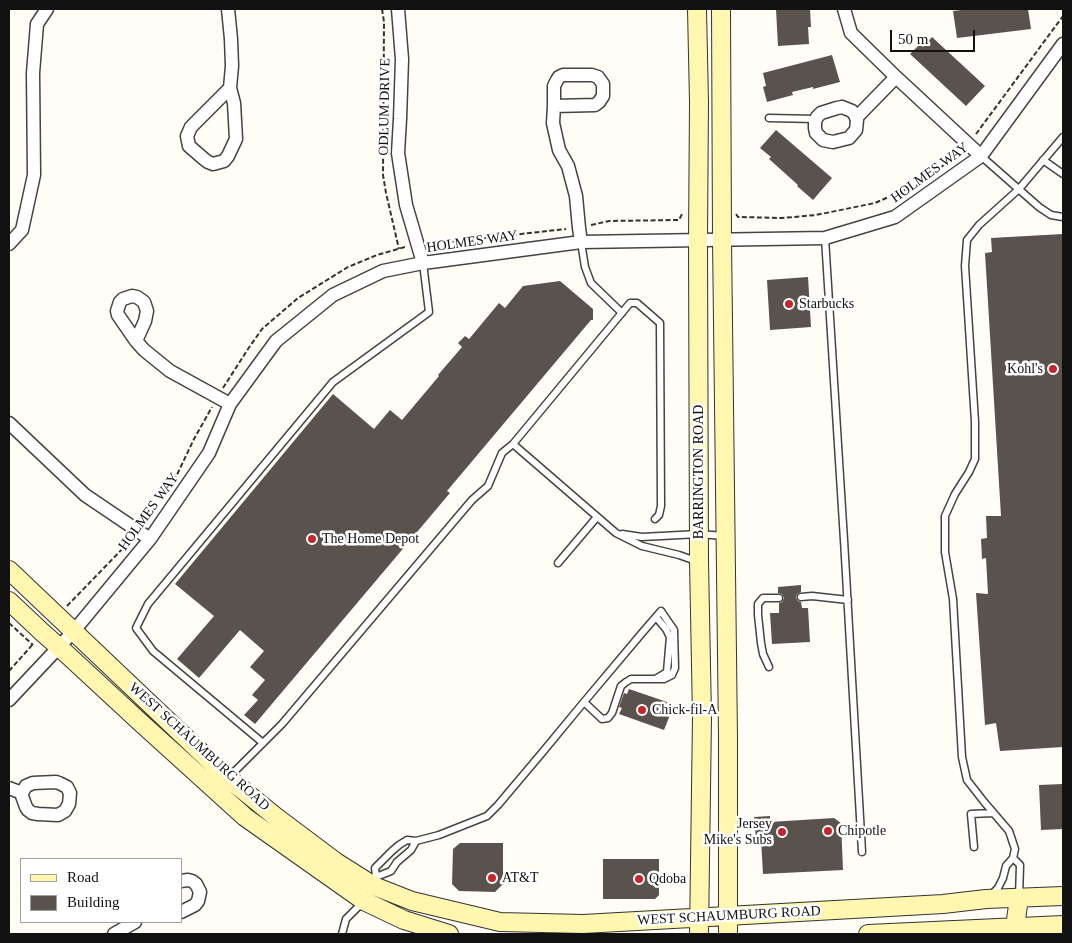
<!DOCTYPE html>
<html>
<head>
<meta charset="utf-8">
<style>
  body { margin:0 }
  #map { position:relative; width:1072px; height:943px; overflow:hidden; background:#fffdf5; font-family:Georgia,serif }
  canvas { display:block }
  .frame { position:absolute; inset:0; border:10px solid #111; pointer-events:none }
  .legend { position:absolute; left:20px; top:858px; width:162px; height:65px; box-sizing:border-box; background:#fff; border:1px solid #a0a0a0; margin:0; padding:6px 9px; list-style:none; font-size:15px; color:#111 }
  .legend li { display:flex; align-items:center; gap:10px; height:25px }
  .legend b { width:25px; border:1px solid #a0a0a0 }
  .scale { position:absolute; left:890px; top:30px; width:85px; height:22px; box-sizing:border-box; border:2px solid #111; border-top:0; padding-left:6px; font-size:15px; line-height:18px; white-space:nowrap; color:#111; -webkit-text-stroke:4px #fff; paint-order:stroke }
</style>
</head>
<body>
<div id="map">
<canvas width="1072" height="943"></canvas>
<div class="frame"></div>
<ul class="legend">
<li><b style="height:6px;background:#fff6b0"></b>Road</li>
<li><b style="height:14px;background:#5a524d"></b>Building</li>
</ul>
<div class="scale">50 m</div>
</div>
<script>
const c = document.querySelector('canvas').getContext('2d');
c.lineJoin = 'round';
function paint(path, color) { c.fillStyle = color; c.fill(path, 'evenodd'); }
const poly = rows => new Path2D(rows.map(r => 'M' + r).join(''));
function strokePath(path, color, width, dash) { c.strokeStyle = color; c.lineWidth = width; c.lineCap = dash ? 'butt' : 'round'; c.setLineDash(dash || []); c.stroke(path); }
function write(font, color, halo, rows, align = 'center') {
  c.font = font + ' Georgia,serif'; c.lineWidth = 5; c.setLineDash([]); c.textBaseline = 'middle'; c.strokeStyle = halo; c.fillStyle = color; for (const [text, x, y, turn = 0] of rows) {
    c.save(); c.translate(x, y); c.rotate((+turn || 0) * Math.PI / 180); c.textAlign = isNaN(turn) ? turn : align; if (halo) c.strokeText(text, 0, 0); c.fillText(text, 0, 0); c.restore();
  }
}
paint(poly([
  [776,9,810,9,811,27,808,27,809,44,778,46],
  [970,9,1028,9,1031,29,957,38,953,11],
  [932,37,985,86,966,106,910,54,920,44,923,47],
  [832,55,840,82,813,89,813,87,792,92,793,95,767,102,763,87,766,86,763,73],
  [776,130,832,178,813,200,797,186,798,185,769,159,771,157,760,148],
  [1063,234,1063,747,1000,751,996,723,985,725,976,593,988,594,986,558,982,559,981,539,987,538,986,516,1001,516,985,253,992,252,991,238],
  [808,277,811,327,770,330,767,280],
  [560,281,593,309,593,320,591,320,447,491,450,493,255,724,244,715,258,700,252,695,265,680,250,667,264,651,240,630,199,678,177,659,214,616,175,584,333,394,374,429,390,410,402,420,439,376,438,375,462,347,458,343,465,336,469,339,499,303,505,308,523,286],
  [801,585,801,592,797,594,796,598,798,601,801,602,802,608,808,608,810,642,772,644,770,613,779,613,779,603,782,602,784,598,782,594,778,593,778,587],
  [629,689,667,702,663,712,670,715,664,730,619,714,622,708,619,707,624,693,627,694],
  [1063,784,1063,829,1041,830,1039,785],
  [770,816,770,822,834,818,841,823,843,870,763,874,761,839,756,839,754,817],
  [460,843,503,843,503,884,495,892,459,891,452,884,453,849],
  [603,859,659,859,659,895,655,899,603,899]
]), '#5a524d');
const service = poly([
  [769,118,816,119],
  [981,156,1039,207,1051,215,1063,217],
  [1043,160,1063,174],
  [825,238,844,540,862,852],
  [581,242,585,267,591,283,622,313],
  [513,444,616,533,642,546,679,555,696,561],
  [622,534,642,537,699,534,724,536],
  [558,563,597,517],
  [801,597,812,596,848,600],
  [656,617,666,629,670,637,667,672,657,678],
  [769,667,763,654,761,643,758,615,758,604,763,598,779,598],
  [263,743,153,651,136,628,148,604,333,382,429,312,423,263],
  [229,777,282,724,472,500,488,486,502,453,513,444,630,303,637,303,660,323,661,506,659,515,655,519],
  [974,847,971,814,993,813],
  [1013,858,1020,865,1019,897],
  [376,877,391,871,397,862,411,850,416,841],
  [374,884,376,877,375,868,392,851,399,845,407,840,416,841,439,835,487,816,498,805,541,754,584,702,642,633,661,611,674,630,675,668,672,675,664,679,631,679,626,682,621,686,612,713,608,718,602,719,584,702],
  [991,895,998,888,1003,878,1006,866,1013,858,1015,849,1009,831,985,803,967,780,962,757,953,599,945,552,945,516,955,494,969,472,975,459,975,422,965,266,967,240,979,225,1019,189,1063,137],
  [342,934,346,919,362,903]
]);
const minor = poly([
  [228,9,231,39,232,66,230,88,234,103,236,139,228,156,224,161,213,164,208,162,204,159,189,146,187,136,191,127,230,88],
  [398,9,402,59,400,119,398,153,406,205,423,263],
  [844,9,851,33,896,77,981,156],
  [554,106,595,105,599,102,603,96,603,84,598,77,592,75,563,75,559,77,557,80,554,86,554,106,553,123,559,150,568,166,576,196,579,228,581,242],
  [842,107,852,111,855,115,857,120,856,130,849,138,833,142,823,140,816,133,815,128,815,122,817,117,821,113,837,108,842,107],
  [856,118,896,77],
  [9,244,22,230,34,175,33,73,37,24,47,9],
  [136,341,145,321,147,311,144,302,137,297,132,296,123,299,120,302,117,311,118,315,136,341,144,350,170,371,230,404],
  [9,423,85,495,150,539],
  [9,700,73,632,150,539,209,453,230,404,276,341,333,295,383,271,423,263,581,242,825,238,895,217,981,156,1063,44],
  [56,782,59,783,67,787,70,793,69,804,65,811,58,815,38,814,32,813,28,810,26,807,22,796,22,793,26,786,33,783,56,782],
  [9,788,22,793],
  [181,881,188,880,192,881,196,884,200,892,198,901,195,905,181,912],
  [114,934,135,922]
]);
const secondary = poly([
  [697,9,699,102,698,240,699,561,702,717,699,934],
  [721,9,722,239,728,738,728,934],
  [9,570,228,778,276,817,336,862,374,886,412,901,500,922,583,924,943,904,986,899,1063,896],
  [9,601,43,633,59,647,140,722,245,817,364,901,404,920,449,934],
  [1015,927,1019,898],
  [868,934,1063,925]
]);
strokePath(service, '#444', 9);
strokePath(minor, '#444', 15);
strokePath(secondary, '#333', 20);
strokePath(poly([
  [382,9,384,22,383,175,386,193,399,249],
  [976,134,1063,16],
  [736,214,738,217,782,218,816,215,875,203,916,185,938,170,958,152],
  [591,225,609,221,679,220,683,212],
  [430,244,566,229],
  [223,388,248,349,262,329,298,298,348,267,377,255,405,247],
  [174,481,194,439,212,407],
  [67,606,130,541],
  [9,623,33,645],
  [9,671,34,643]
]), '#333', 2, [5, 2.5]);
strokePath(service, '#fff', 6);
strokePath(minor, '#fff', 12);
strokePath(secondary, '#fff6b0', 18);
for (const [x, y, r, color] of [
  [789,304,5,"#c4262e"],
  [1053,369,5,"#c4262e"],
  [312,539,5,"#c4262e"],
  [642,710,5,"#c4262e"],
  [828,831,5,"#c4262e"],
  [782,832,5,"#c4262e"],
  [492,878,5,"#c4262e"],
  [639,879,5,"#c4262e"]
]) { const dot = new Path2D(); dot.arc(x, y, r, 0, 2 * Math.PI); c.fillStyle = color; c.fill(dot); strokePath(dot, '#fff', 2); }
write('14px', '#111', '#fff', [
  ["ODLUM DRIVE",385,107,-89],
  ["HOLMES WAY",930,173,-36],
  ["HOLMES WAY",472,242,-8],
  ["BARRINGTON ROAD",699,472,-90],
  ["HOLMES WAY",149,512,-54],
  ["WEST SCHAUMBURG ROAD",199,747,42],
  ["WEST SCHAUMBURG ROAD",729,916,-3]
]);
write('14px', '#111', '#fff', [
  ["Starbucks",799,304],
  ["Kohl's",1043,369,"right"],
  ["The Home Depot",322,539],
  ["Chick-fil-A",652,710],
  ["Jersey",772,824,"right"],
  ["Mike's Subs",772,840,"right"],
  ["Chipotle",838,831],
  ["AT&T",502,878],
  ["Qdoba",649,879]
], 'left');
</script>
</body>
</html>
